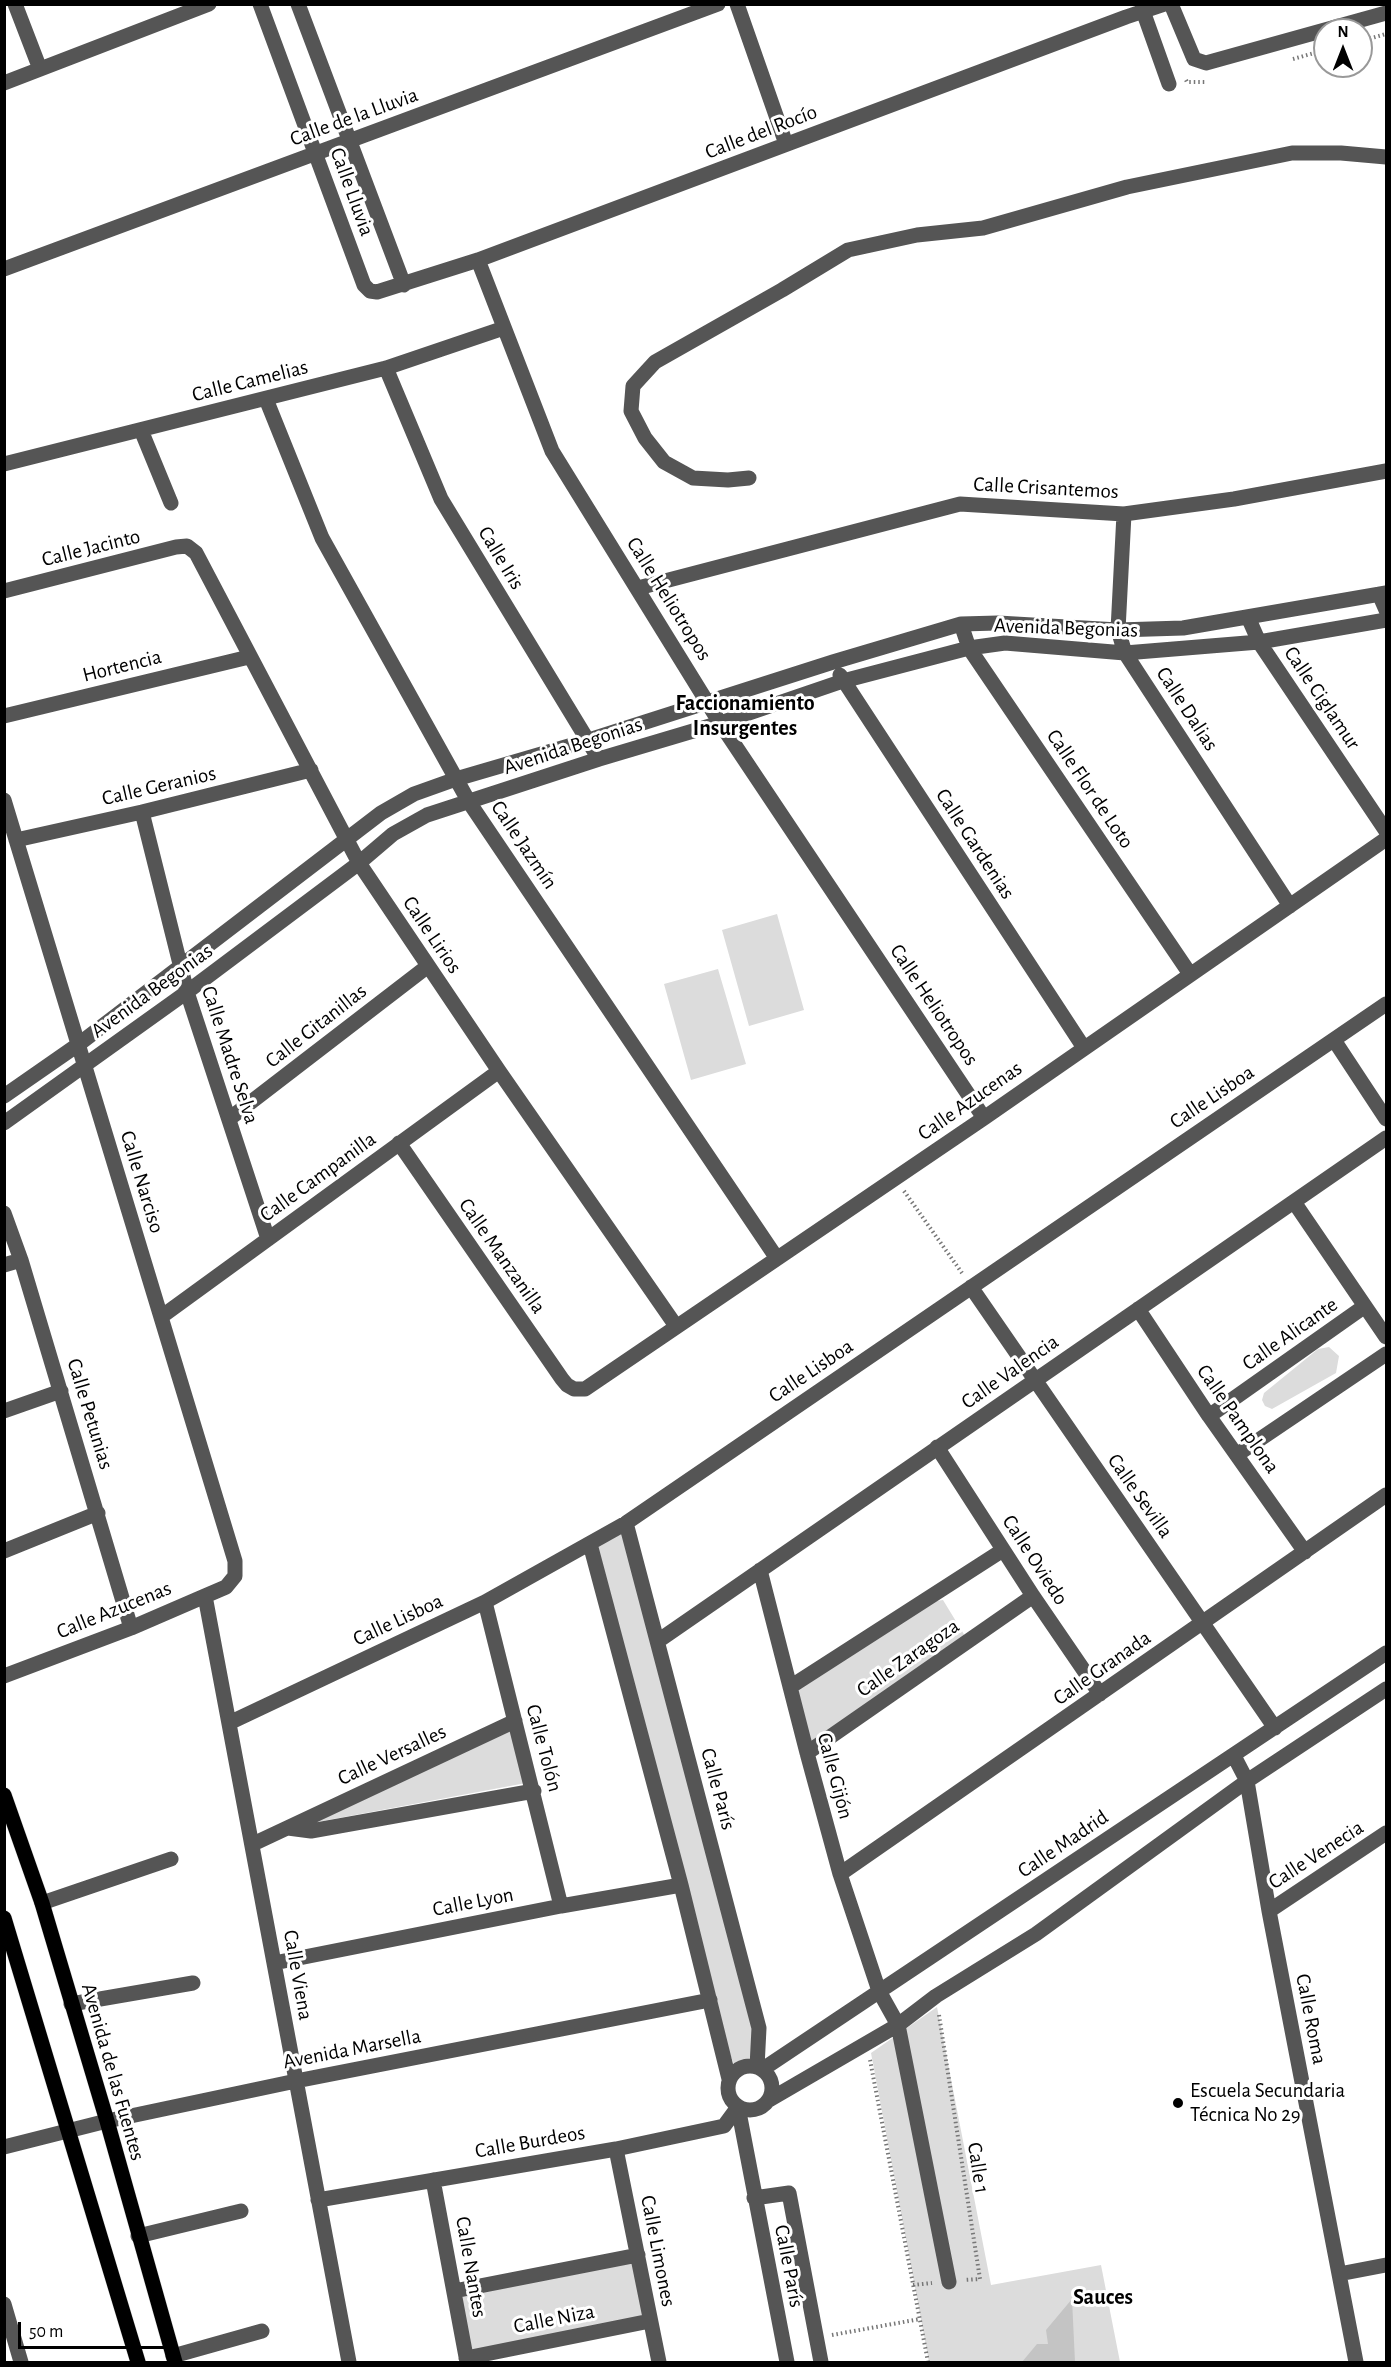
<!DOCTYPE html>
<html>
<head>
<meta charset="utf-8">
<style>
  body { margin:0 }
  #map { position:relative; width:1391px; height:2367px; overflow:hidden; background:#fff; font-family:"Alegreya Sans",sans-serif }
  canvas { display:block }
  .frame { position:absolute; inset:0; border:6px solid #000; pointer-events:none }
  .north { position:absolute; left:1313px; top:18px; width:60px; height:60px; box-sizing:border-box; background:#fff; border:2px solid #999; border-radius:50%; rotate:0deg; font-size:16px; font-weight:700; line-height:24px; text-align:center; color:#000 }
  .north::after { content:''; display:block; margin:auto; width:21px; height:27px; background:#000; clip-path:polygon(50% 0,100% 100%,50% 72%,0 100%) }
  .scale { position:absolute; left:18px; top:2322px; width:148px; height:27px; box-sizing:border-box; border:3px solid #000; border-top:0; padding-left:8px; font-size:18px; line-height:21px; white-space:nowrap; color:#000; -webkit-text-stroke:4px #fff; paint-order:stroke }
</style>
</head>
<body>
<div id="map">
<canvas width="1391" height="2367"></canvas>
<div class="frame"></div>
<div class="north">N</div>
<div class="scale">50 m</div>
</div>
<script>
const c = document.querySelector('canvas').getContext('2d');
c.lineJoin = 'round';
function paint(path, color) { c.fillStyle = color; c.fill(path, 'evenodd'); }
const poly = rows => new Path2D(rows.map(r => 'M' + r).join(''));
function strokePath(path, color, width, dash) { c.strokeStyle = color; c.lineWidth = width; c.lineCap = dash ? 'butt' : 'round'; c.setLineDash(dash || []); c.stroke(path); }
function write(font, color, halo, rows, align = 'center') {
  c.font = font + ' "Alegreya Sans",sans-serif'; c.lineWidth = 6; c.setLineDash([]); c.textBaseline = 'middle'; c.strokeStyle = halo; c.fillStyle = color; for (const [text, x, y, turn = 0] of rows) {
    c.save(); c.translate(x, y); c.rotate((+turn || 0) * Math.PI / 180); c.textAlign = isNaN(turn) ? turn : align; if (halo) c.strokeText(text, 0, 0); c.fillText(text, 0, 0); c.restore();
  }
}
paint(poly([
  [777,914,804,1010,749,1026,722,930],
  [718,969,746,1064,691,1080,664,984],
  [1329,1347,1339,1356,1336,1373,1272,1409,1265,1406,1262,1400,1264,1393,1318,1349],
  [626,1523,759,2051,736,2070,710,2000,590,1544],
  [943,1600,968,1641,808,1751,791,1688,925,1603],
  [511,1728,526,1783,312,1823],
  [937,2007,991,2285,1101,2265,1120,2362,929,2362,871,2053],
  [638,2255,650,2321,466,2358,454,2291]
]), '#dcdcdc');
paint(poly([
  [1072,2299,1075,2362,1022,2362,1037,2344,1048,2344,1046,2330]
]), '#c4c4c4');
const major = poly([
  [4,1795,42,1903,107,2121,175,2362],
  [4,1918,138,2362]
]);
strokePath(major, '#dbdbdb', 16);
strokePath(poly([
  [1361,41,1386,34],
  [1293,59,1325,50],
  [1186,80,1187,82,1205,82],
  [904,1191,962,1273],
  [939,2015,980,2279,964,2280],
  [870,2060,928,2362],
  [913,2285,932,2283],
  [832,2335,920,2319]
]), '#777', 4, [1.5, 3]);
strokePath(poly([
  [15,4,40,69],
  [260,4,364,285,370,291,377,292,478,260,1126,17,1165,4],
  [298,4,404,285],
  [737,4,786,144],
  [1171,4,1194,59,1206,63,1386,13],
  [1143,11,1169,84],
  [4,83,209,4],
  [478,260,552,451,720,723,984,1118],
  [4,269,718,4],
  [386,368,441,499,599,759],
  [266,399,322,538,469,802,776,1257],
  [141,430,171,503],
  [4,464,386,368,504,328],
  [749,478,728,480,693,478,664,462,645,438,631,411,633,386,655,362,782,290,848,250,917,235,983,228,1127,187,1292,153,1341,153,1386,157],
  [1124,514,1118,630,1125,653,1290,906],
  [638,588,960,504,1124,514,1234,499,1386,471],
  [4,591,176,547,187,546,196,553,359,863,499,1071,676,1326],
  [1379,594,1386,610],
  [1248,617,1259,642,1386,831],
  [961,624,969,648,1190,974],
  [840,675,1084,1048],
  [4,716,249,657],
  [4,800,235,1561,235,1576,226,1587,205,1596,131,1628,4,1676],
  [142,812,187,992,268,1239],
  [16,840,142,812,311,770],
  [1334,1040,1386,1119],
  [4,1096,79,1044,381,813,414,794,456,779,586,741,833,662,961,624,998,623,1118,630,1183,628,1386,593],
  [229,1119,428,966],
  [4,1123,187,992,359,863,393,834,427,815,599,759,720,723,843,681,969,648,1005,643,1125,653,1259,642,1386,620],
  [399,1143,562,1379,567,1385,574,1389,585,1389,984,1118,1386,839],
  [1294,1202,1386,1337],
  [4,1213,21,1260,131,1628],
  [4,1265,21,1260],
  [971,1287,1275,1728],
  [1138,1309,1209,1416,1305,1552],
  [161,1317,499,1071],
  [4,1411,61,1391],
  [1209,1416,1365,1306],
  [937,1447,1033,1596,1100,1694],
  [1238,1454,1386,1354],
  [626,1523,759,2028,757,2067],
  [590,1544,681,1885,729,2079],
  [4,1551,98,1513],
  [760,1570,807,1753,840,1874,879,1991,898,2025,949,2282],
  [205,1596,349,2362],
  [485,1602,561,1906],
  [658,1641,1386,1138],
  [790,1687,1003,1550],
  [229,1723,485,1602,626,1523,1386,1004],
  [807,1753,1033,1596],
  [1234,1756,1247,1781,1269,1911,1356,2362],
  [288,1828,311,1831,534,1791],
  [253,1844,515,1721],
  [840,1874,1386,1495],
  [42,1903,171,1859],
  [1269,1911,1386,1833],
  [274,1963,561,1906,681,1885],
  [71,2004,193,1983],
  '728 2088a22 22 0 1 1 44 0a22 22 0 1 1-44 0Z',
  [763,2069,1386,1653],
  [769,2100,898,2025,936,1996,1036,1934,1247,1781,1386,1689],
  [738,2107,787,2362],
  [4,2147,107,2121,296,2081,710,2000],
  [616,2149,659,2362],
  [433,2180,467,2362],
  [754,2198,789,2193,821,2362],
  [318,2200,616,2149,724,2126,738,2107],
  [138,2236,241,2211],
  [1339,2274,1386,2265],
  [454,2291,638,2255],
  [4,2304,21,2362],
  [173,2356,262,2331],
  [466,2358,650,2321]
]), '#555', 15);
strokePath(major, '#000', 15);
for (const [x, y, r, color] of [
  [1178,2103,6,"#000"]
]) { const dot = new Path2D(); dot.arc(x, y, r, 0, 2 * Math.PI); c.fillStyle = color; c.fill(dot); strokePath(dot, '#fff', 2); }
write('21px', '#000', '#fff', [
  ["Calle de la Lluvia",354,117,-20],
  ["Calle del Rocío",761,132,-21],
  ["Calle Lluvia",352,192,70],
  ["Calle Camelias",250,381,-14],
  ["Calle Crisantemos",1046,488,3],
  ["Calle Jacinto",91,548,-14],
  ["Calle Iris",501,558,59],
  ["Calle Heliotropos",669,599,58],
  ["Avenida Begonias",1066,628,2],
  ["Hortencia",122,666,-14],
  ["Calle Ciglamur",1322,698,56],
  ["Calle Dalias",1187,709,57],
  ["Avenida Begonias",573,746,-18],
  ["Calle Geranios",159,786,-13],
  ["Calle Flor de Loto",1090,789,56],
  ["Calle Gardenias",975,844,57],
  ["Calle Jazmín",524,845,56],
  ["Calle Lirios",432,935,56],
  ["Avenida Begonias",152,991,-36],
  ["Calle Heliotropos",934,1005,56],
  ["Calle Gitanillas",316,1026,-38],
  ["Calle Madre Selva",230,1055,72],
  ["Calle Lisboa",1212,1097,-34],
  ["Calle Azucenas",970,1101,-35],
  ["Calle Campanilla",318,1177,-36],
  ["Calle Narciso",142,1182,73],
  ["Calle Manzanilla",502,1256,55],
  ["Calle Alicante",1290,1334,-35],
  ["Calle Lisboa",811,1371,-34],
  ["Calle Valencia",1010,1372,-35],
  ["Calle Petunias",90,1414,73],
  ["Calle Pamplona",1238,1419,55],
  ["Calle Sevilla",1140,1496,55],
  ["Calle Oviedo",1035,1560,57],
  ["Calle Azucenas",114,1610,-22],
  ["Calle Lisboa",398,1620,-25],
  ["Calle Zaragoza",908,1658,-35],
  ["Calle Granada",1102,1668,-35],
  ["Calle Tolón",544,1748,75],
  ["Calle Versalles",392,1755,-25],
  ["Calle Gijón",835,1776,75],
  ["Calle París",718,1789,75],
  ["Calle Madrid",1063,1844,-34],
  ["Calle Venecia",1316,1855,-33],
  ["Calle Lyon",473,1902,-11],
  ["Calle Viena",298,1975,80],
  ["Calle Roma",1311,2019,79],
  ["Avenida Marsella",352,2049,-11],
  ["Avenida de las Fuentes",113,2072,74],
  ["Calle Burdeos",530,2142,-10],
  ["Calle 1",978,2168,81],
  ["Calle Limones",658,2251,79],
  ["Calle París",789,2266,79],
  ["Calle Nantes",471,2267,80],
  ["Calle Niza",554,2319,-11]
]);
write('21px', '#000', '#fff', [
  ["Escuela Secundaria",1190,2091],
  ["Técnica No 29",1190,2115]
], 'left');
write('bold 22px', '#000', '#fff', [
  ["Faccionamiento",745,703],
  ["Insurgentes",745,728],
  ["Sauces",1103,2297]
]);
</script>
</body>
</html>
